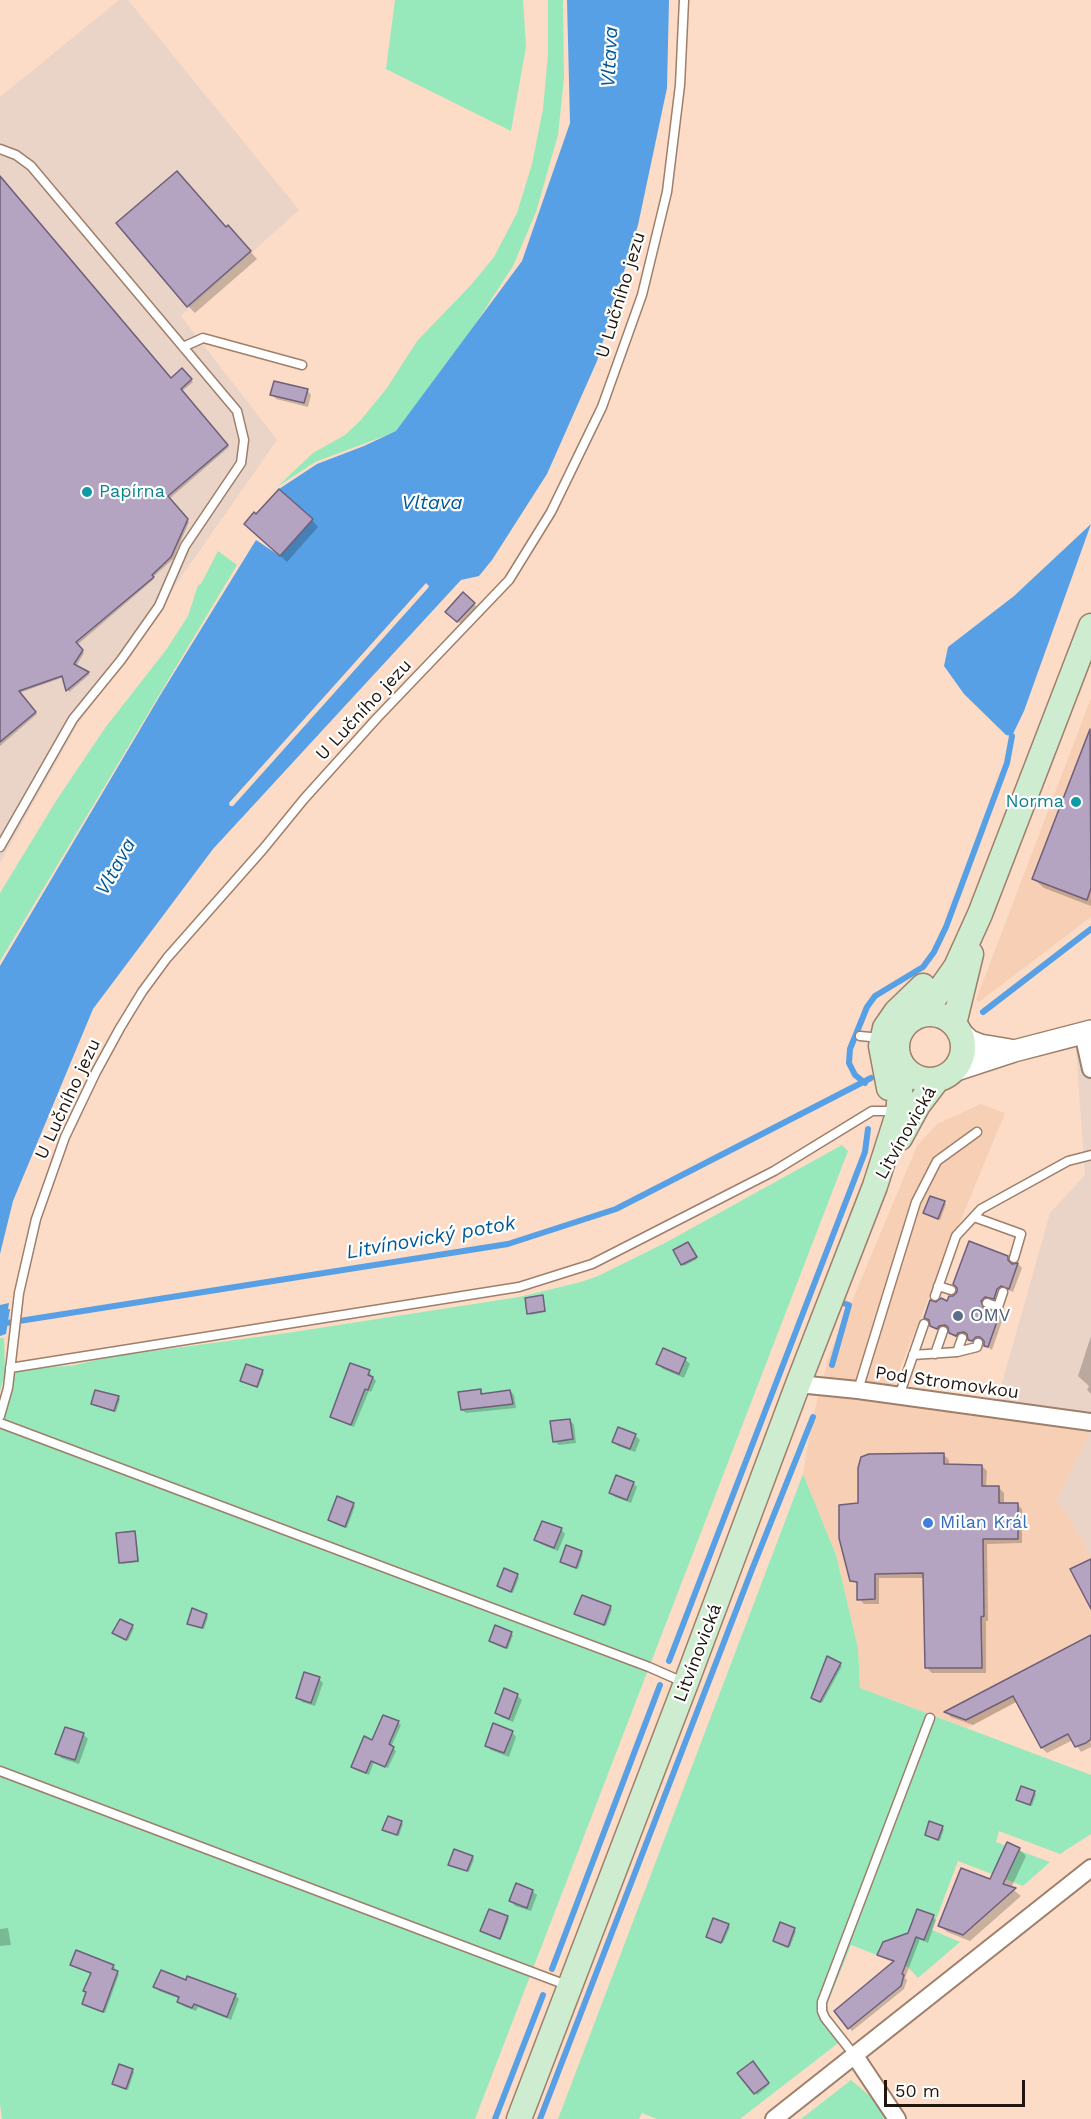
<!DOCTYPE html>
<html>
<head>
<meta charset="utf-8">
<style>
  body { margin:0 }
  #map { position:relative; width:1091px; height:2119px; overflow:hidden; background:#fcdcc6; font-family:"Work Sans",sans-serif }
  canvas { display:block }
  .scale { position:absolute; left:884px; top:2080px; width:141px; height:27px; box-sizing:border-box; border:3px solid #21160e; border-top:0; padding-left:8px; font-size:18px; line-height:21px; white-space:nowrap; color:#21160e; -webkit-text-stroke:4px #fff; paint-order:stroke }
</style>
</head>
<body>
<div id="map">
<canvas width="1091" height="2119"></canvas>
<div class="scale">50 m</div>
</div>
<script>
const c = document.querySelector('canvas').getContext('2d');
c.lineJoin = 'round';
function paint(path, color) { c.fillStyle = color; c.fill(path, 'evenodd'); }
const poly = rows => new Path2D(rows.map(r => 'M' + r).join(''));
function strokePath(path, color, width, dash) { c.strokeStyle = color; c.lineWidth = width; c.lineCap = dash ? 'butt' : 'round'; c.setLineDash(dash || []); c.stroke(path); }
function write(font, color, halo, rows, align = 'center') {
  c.font = font + ' "Work Sans",sans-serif'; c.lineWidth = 4.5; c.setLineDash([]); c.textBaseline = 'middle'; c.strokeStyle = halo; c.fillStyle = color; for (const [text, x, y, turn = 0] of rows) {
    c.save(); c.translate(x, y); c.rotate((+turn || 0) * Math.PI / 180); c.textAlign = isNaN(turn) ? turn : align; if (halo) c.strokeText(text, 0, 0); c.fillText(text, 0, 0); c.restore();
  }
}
paint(poly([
  [1091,698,1091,917,979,1002,976,1000],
  [981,1104,1005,1113,885,1404,993,1415,1091,1431,1057,1499,1091,1555,1091,1663,967,1728,860,1688,858,1648,836,1555,803,1474,813,1416,829,1356,917,1146,937,1124]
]), '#f6cfb5');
paint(poly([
  [119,0,128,0,299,210,181,316,277,440,76,727,0,863,0,97],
  [1091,1046,1091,1555,1057,1499,1091,1431,993,1415,1050,1213,1085,1175,1076,1049]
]), '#ead4c7');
paint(poly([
  [395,0,523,0,526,47,511,131,386,69],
  [548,0,563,0,564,78,558,135,536,212,513,266,439,380,398,431,315,462,277,487,313,453,345,435,360,421,387,388,417,341,471,285,494,257,517,213,532,164,543,109,548,54],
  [218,551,237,565,0,961,0,893,56,801,105,728,166,650,188,616,198,585,201,584],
  [842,1145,848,1151,475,2119,2,2119,0,2104,0,1416,10,1368,71,1366,109,1357,287,1333,519,1297,581,1282,598,1276,665,1243],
  [0,1338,4,1338,5,1373,0,1391],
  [803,1474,836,1555,858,1648,860,1688,1091,1775,1091,1834,1060,1854,999,1831,996,1842,1050,1862,1023,1886,958,1861,932,1930,960,1942,918,1978,908,1967,851,1945,827,2005,829,2015,846,2037,740,2119,657,2119,642,2113,639,2119,558,2119],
  [851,2080,877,2102,888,2119,801,2119]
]), '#97e9bb');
paint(poly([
  [567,0,669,0,667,88,638,225,597,361,547,474,492,560,479,576,461,580,213,849,93,1009,13,1201,0,1254,0,966,161,694,256,540,280,556,312,520,279,489,317,464,364,446,396,431,522,261,570,123],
  [426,583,429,586,428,588,233,806,230,806,229,803],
  [1091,524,1024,711,1012,736,1006,735,964,694,944,666,948,647,1014,596],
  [9,1303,8,1309,10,1309,6,1334,0,1336,0,1305]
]), '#57a0e5');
paint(poly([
  [0,183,171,380,182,370,193,382,181,392,229,447,169,499,189,522,173,559,153,577,154,579,77,645,84,653,76,666,90,674,69,692,64,677,19,693,37,714,0,746],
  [226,229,235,234,257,259,195,313,188,306],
  [307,390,311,395,308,407,276,399,272,394],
  [257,516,312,520,318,527,287,562,253,531],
  [463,594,478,608,462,625,451,616],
  [1091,730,1091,906,1044,888,1034,879],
  [931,1198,946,1204,940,1220,927,1214],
  [690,1245,697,1259,684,1266,675,1251],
  [1007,1257,1011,1262,1012,1265,1018,1264,1022,1268,1013,1292,1006,1289,998,1302,990,1300,984,1306,986,1311,999,1314,1003,1318,992,1350,985,1345,985,1341,974,1344,969,1339,969,1335,963,1336,961,1339,955,1337,950,1333,950,1328,943,1329,941,1332,931,1326,925,1317,948,1302],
  [542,1297,546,1312,530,1315,529,1313],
  [1091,1336,1091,1394,1087,1390,1089,1386,1078,1376],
  [685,1359,690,1364,684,1378,663,1369,658,1364],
  [262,1372,264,1373,258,1388,241,1381],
  [369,1372,376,1381,371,1392,369,1391,354,1427,335,1419,332,1416],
  [480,1390,485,1395,510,1391,514,1395,516,1408,466,1413,462,1410],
  [118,1397,120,1399,116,1412,92,1404],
  [570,1420,574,1425,576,1443,559,1445,554,1441],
  [635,1435,640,1440,635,1452,618,1446,613,1442],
  [944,1455,949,1460,949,1466,982,1466,987,1471,986,1488,999,1488,1004,1493,1004,1504,1017,1504,1022,1509,1022,1543,987,1544,988,1621,986,1621,986,1673,932,1673,927,1668,924,1578,879,1578,879,1604,864,1604,859,1599,859,1585,852,1580,859,1505],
  [633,1483,637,1487,631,1503,615,1497,611,1493],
  [338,1498,355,1506,347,1528,330,1520],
  [561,1529,565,1534,558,1551,541,1544,536,1540],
  [134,1532,136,1534,139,1562,122,1564,120,1563],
  [581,1552,583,1554,578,1569,561,1562],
  [517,1576,519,1577,513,1593,501,1587],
  [610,1608,612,1609,606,1626,576,1614],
  [206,1615,208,1617,204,1629,189,1624],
  [120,1621,134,1628,128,1641,116,1635],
  [511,1634,513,1635,508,1649,491,1641],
  [1091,1637,1091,1747,1081,1752,1073,1740,1047,1753,1042,1748,1018,1701,973,1725,951,1717,947,1712],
  [840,1664,842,1666,822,1703,815,1700,813,1698],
  [319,1679,323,1683,315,1706,302,1702,297,1697],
  [517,1695,522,1700,513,1722,501,1717,496,1713],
  [398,1723,401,1725,391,1747,396,1751,388,1768,374,1762,369,1775,356,1770,353,1767,373,1742],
  [512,1732,516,1737,509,1757,491,1750,486,1745],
  [83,1734,88,1739,79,1764,61,1758,57,1754],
  [1034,1793,1036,1794,1032,1806,1019,1801],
  [401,1822,403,1824,399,1836,386,1831],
  [942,1828,944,1829,940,1841,928,1836],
  [1019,1849,1026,1856,1011,1888,1021,1896,970,1941,947,1932,940,1926,991,1881],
  [472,1857,474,1859,469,1872,449,1865],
  [532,1891,537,1895,531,1911,515,1906,511,1901],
  [507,1917,509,1919,501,1939,482,1931],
  [933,1917,936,1920,928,1943,920,1939,905,1978,907,1980,904,1989,852,2031,849,2028,894,1962,883,1958,879,1955],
  [781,1924,796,1931,790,1947,777,1942],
  [728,1925,730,1927,723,1943,709,1938],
  [8,1928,11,1945,0,1946,0,1929],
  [113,1966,115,1968,114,1971,119,1974,105,2013,85,2006,84,2004,88,1994,85,1991],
  [188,1978,235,1995,239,1999,231,2020,198,2007,196,2011,183,2006,179,2002,180,1999,159,1991,155,1987,187,1982],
  [754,2064,769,2085,757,2095,740,2074],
  [132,2070,134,2072,128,2090,114,2084]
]), '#0003');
strokePath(poly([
  [983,1012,1091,929],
  [865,1083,855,1075,849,1063,850,1049,867,1007,875,996,923,967,934,952,946,927,1007,763,1012,736],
  [0,1324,508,1244,616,1209,871,1078],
  [832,1365,849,1305,843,1303],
  [669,1661,865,1152,868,1129],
  [552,1969,660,1685],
  [495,2119,543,1995],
  [540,2119,751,1572,813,1417]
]), '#57a0e5', 6);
const building = poly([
  [177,171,226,227,228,225,251,251,187,307,116,223,177,171],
  [0,176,171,378,182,368,192,379,181,389,228,445,168,496,188,519,171,557,152,575,154,577,76,642,83,650,74,664,89,672,66,691,62,676,19,691,36,712,0,742,0,176],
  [274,381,308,389,304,403,270,395,274,381],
  [279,489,313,519,280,556,244,524,254,512,256,514,279,489],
  [463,592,475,603,457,622,445,612,463,592],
  [1090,729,1091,888,1087,900,1032,879,1090,729],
  [930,1196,945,1201,938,1219,923,1213,930,1196],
  [969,1241,1008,1256,1008,1260,1012,1264,1018,1263,1009,1289,1001,1286,997,1289,994,1299,985,1297,981,1301,984,1309,1000,1313,988,1347,984,1346,984,1341,980,1337,976,1337,972,1341,968,1340,967,1334,964,1332,958,1333,956,1336,949,1333,948,1327,945,1325,939,1326,937,1329,930,1326,929,1320,924,1318,930,1300,936,1302,941,1298,947,1301,949,1296,953,1296,957,1292,957,1288,953,1284,969,1241],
  [688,1242,697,1257,681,1265,673,1250,688,1242],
  [543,1295,545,1311,527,1314,525,1298,543,1295],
  [663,1348,686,1358,679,1374,656,1364,663,1348],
  [350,1363,370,1370,368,1375,373,1377,368,1390,365,1389,351,1425,330,1417,350,1363],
  [246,1364,263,1370,257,1387,240,1381,246,1364],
  [481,1389,481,1394,510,1390,513,1404,461,1410,458,1392,481,1389],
  [95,1390,119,1396,114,1411,91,1404,95,1390],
  [570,1419,573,1439,553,1442,550,1421,570,1419],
  [618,1427,636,1434,630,1449,612,1442,618,1427],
  [944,1453,944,1464,982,1465,982,1486,999,1486,999,1503,1018,1503,1018,1539,983,1539,984,1616,981,1617,982,1668,925,1668,923,1573,875,1574,875,1599,857,1600,857,1582,850,1581,839,1538,839,1505,858,1503,858,1468,861,1457,869,1454,944,1453],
  [616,1475,634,1482,627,1500,609,1493,616,1475],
  [337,1496,354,1503,345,1527,328,1520,337,1496],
  [542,1521,562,1528,554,1548,534,1540,542,1521],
  [135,1531,138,1561,119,1563,116,1533,135,1531],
  [566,1545,582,1551,576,1568,560,1562,566,1545],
  [1091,1559,1091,1609,1070,1569,1091,1559],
  [504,1568,518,1574,511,1592,497,1586,504,1568],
  [582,1595,611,1606,604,1625,574,1614,582,1595],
  [192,1608,207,1614,202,1628,187,1624,192,1608],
  [120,1619,133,1625,126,1640,112,1633,120,1619],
  [495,1625,512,1632,506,1648,489,1641,495,1625],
  [1091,1635,1091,1739,1086,1743,1075,1747,1068,1734,1041,1748,1013,1696,966,1720,944,1712,1091,1635],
  [827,1656,841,1663,820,1702,811,1698,827,1656],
  [304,1672,320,1677,311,1703,296,1698,304,1672],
  [504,1688,518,1694,509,1719,495,1713,504,1688],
  [383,1715,399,1721,389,1744,394,1747,385,1767,371,1761,366,1773,351,1767,364,1736,372,1740,383,1715],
  [493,1723,513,1731,504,1753,485,1746,493,1723],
  [65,1727,84,1733,75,1760,55,1754,65,1727],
  [1021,1786,1035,1791,1030,1805,1016,1800,1021,1786],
  [388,1816,402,1821,397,1835,382,1830,388,1816],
  [929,1821,943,1826,938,1840,925,1835,929,1821],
  [1007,1842,1020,1848,1003,1884,1016,1888,963,1935,938,1926,961,1868,990,1879,1007,1842],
  [454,1849,473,1856,467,1871,448,1865,454,1849],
  [516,1883,533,1890,527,1908,509,1901,516,1883],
  [489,1909,508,1916,500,1939,480,1931,489,1909],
  [917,1909,934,1915,924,1940,916,1937,902,1974,904,1975,901,1986,848,2029,834,2011,894,1961,877,1955,883,1942,908,1933,917,1909],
  [713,1918,729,1924,721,1943,706,1937,713,1918],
  [780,1922,795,1928,788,1947,773,1941,780,1922],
  [76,1950,114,1965,112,1969,118,1971,103,2012,82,2004,86,1992,83,1991,91,1973,70,1965,76,1950],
  [161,1970,186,1980,187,1976,236,1994,227,2017,194,2004,192,2008,177,2002,179,1997,153,1987,161,1970],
  [753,2061,769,2083,754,2094,737,2073,753,2061],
  [119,2064,133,2069,126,2089,112,2084,119,2064]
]);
paint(building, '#b4a3c1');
strokePath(building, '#6e5f7a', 1.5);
const service = poly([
  [0,149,16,155,31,166,237,411,244,440,241,463,185,546,159,606,121,660,73,719,0,847],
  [183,347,203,338,302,365],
  [860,1036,881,1038],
  [974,1217,1021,1234,1014,1258],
  [938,1286,951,1290],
  [935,1296,956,1236,981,1209,1068,1161,1091,1155],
  [987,1303,998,1307,1003,1292],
  [957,1352,962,1338],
  [935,1354,943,1331],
  [913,1355,957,1352,977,1347,978,1343],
  [10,1368,519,1287,592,1264,774,1171,872,1111,888,1111],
  [858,1390,916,1202,937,1161,977,1132],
  [899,1396,924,1324],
  [0,1416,8,1388,19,1293,36,1219,65,1137,96,1072,120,1028,142,992,167,958,264,848,304,799,377,718,509,580,551,512,602,407,642,295,667,192,680,85,684,0],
  [0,1423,649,1667,683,1682],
  [0,1771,569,1986],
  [855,2056,825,2018,822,2011,822,2002,930,1718]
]);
const minor = poly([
  [1083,1033,1091,1069],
  [798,1384,858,1390,1091,1422],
  [855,2056,897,2119],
  [774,2119,1091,1868]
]);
const tertiary = poly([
  [960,1032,970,1041,980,1045,1010,1050],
  [953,1071,1014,1051,1091,1031]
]);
const secondary = poly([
  '897 1047a33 33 0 1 1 66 0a33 33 0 1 1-66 0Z',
  [913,1019,935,997,956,967,980,914,1091,626],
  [954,1024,971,954],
  [889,1088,881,1046,885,1028,896,1012,923,986],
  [900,1138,918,1105,937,1080],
  [519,2119,686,1683,798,1384,875,1186,898,1114,901,1082,898,1059]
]);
strokePath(service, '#9d7f6b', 11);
strokePath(minor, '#9d7f6b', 20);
strokePath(tertiary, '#9d7f6b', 24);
strokePath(secondary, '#9d7f6b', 27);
strokePath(service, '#fff', 8);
strokePath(minor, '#fff', 16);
strokePath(tertiary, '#fff', 21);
strokePath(secondary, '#ceecd0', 24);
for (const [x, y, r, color] of [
  [87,492,6,"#0f9aa8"],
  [1076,802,6,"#0f9aa8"],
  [958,1316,6,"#5c6f8a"],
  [928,1523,6,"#3f7fe0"]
]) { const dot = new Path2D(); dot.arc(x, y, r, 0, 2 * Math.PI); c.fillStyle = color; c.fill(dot); strokePath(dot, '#fff', 2); }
write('18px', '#21160e', '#fff', [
  ["U Lučního jezu",621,295,-73],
  ["U Lučního jezu",364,710,-47],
  ["U Lučního jezu",68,1099,-65],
  ["Litvínovická",906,1133,-60],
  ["Pod Stromovkou",947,1383,8],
  ["Litvínovická",698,1653,-69]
]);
write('18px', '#0d838f', '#fff', [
  ["Papírna",99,492],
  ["Norma",1064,802,"right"]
], 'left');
write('18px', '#4e5e75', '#fff', [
  ["OMV",970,1316]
], 'left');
write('18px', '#366cbe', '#fff', [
  ["Milan Král",940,1523]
], 'left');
write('italic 20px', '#005897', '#fff', [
  ["Vltava",610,57,-87],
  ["Vltava",432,503],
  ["Vltava",116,867,-61],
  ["Litvínovický potok",431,1238,-10]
]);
</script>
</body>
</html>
